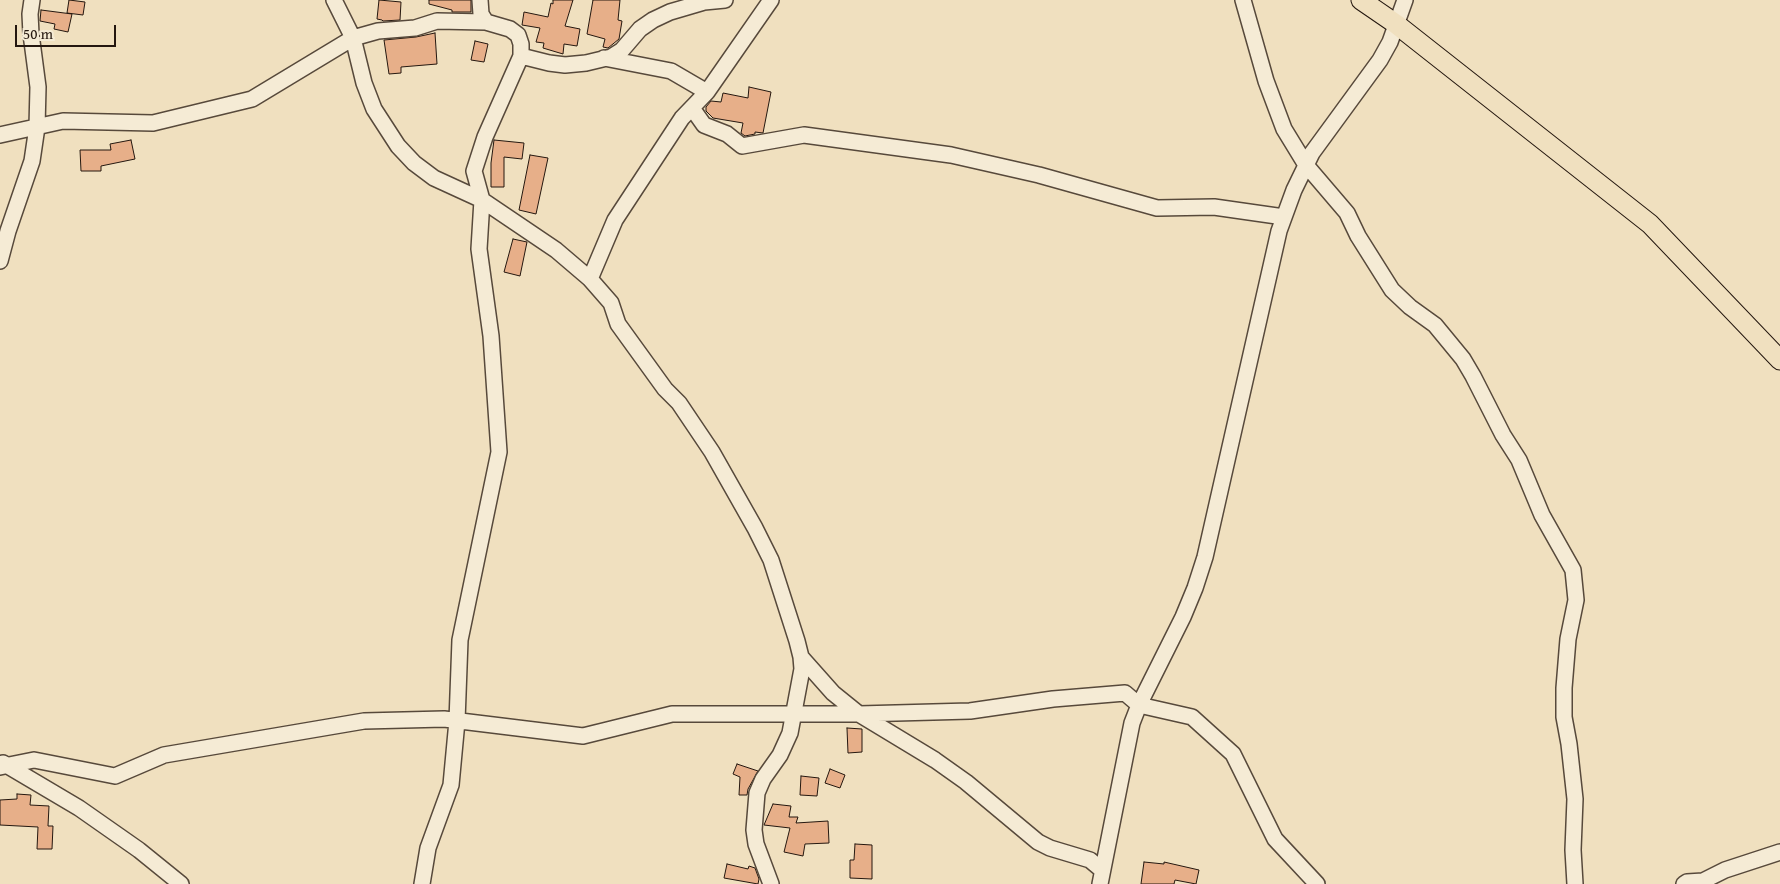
<!DOCTYPE html>
<style>
body{margin:0}
#map{position:relative;width:1780px;height:884px;overflow:hidden;background:#f0e0bf;font-family:"Gentium Book Plus",serif}
canvas{display:block}
.scale{position:absolute;left:15px;top:25px;width:101px;height:22px;box-sizing:border-box;border:2px solid #24170f;border-top:0;padding-left:6px;font-size:15px;line-height:18px;white-space:nowrap;color:#24170f;-webkit-text-stroke:4px #f5ebd5;paint-order:stroke}
</style>
<div id="map">
<canvas width="1780" height="884"></canvas>
<div class="scale">50 m</div>
</div>
<script>
const context = document.querySelector('canvas').getContext('2d');
context.lineJoin = 'round';
function fillPath(path, color) { context.fillStyle = color; context.fill(path, 'evenodd'); }
const shape = rows => new Path2D(rows.map(r => 'M' + r).join(''));
function stroke(path, color, width, dash) { context.strokeStyle = color; context.lineWidth = width; context.lineCap = dash ? 'butt' : 'round'; context.setLineDash(dash || []); context.stroke(path); }
const building = shape([
 [69,0,85,2,83,15,67,13,69,0],
 [379,0,401,2,400,20,383,21,382,20,377,19,379,0],
 [429,0,471,0,471,12,452,12,452,10,429,4,429,0],
 [553,0,573,0,565,26,580,29,577,46,564,44,563,54,543,48,544,43,536,42,540,28,522,25,524,12,548,17,551,3,553,4,553,0],
 [593,0,620,0,618,20,622,21,619,39,608,48,603,47,605,39,587,34,593,0],
 [41,10,72,14,68,32,54,29,55,24,40,21,41,10],
 [435,33,437,64,401,67,401,73,389,74,384,40,416,37,435,33],
 [475,41,488,44,484,62,471,60,475,41],
 [749,87,771,92,763,133,755,132,755,134,745,136,741,133,743,123,713,118,706,111,706,107,711,101,721,102,723,93,748,98,749,87],
 [131,140,135,159,101,166,101,171,81,171,80,150,111,150,110,144,131,140],
 [494,140,524,143,522,159,504,157,504,187,491,187,491,163,494,140],
 [530,155,548,158,536,214,519,210,530,155],
 [513,239,527,242,520,276,504,272,513,239],
 [847,728,862,729,862,752,848,753,847,728],
 [737,764,758,771,748,789,747,795,739,795,740,777,733,774,737,764],
 [830,769,845,775,840,788,825,783,830,769],
 [801,776,819,778,817,796,800,795,801,776],
 [17,794,31,795,30,805,49,806,48,826,53,826,52,849,37,849,38,827,0,825,0,800,17,799,17,794],
 [773,804,791,806,789,817,798,817,796,823,828,821,829,843,805,844,803,856,784,852,790,828,764,825,773,804],
 [855,844,872,845,872,879,850,878,850,860,854,860,855,844],
 [1144,862,1164,864,1164,862,1199,870,1196,884,1175,880,1174,884,1141,884,1144,862],
 [727,864,748,869,749,866,755,868,759,879,758,884,724,878,727,864]
]);
fillPath(building, '#e7af89');
stroke(building, '#24170f', 1);
const minor = shape([
 [334,0,353,38,364,83,374,109,398,146,414,163,434,178,482,200,556,250,590,279,611,303,618,324,665,389,679,403,712,452,755,528,771,560,797,641,801,657,802,669,790,733,780,755,763,779,757,793,754,830,756,844,771,884],
 [480,0,481,14,486,22],
 [1243,0,1266,81,1284,129,1306,165,1347,213,1358,236,1392,290,1410,307,1435,325,1463,359,1473,376,1503,435,1519,460,1542,515,1573,570,1576,600,1568,639,1564,688,1564,717,1569,744,1575,799,1573,850,1575,884],
 [521,56,549,63,565,65,586,63,611,57,622,50,640,29,653,20,670,12,704,2,725,0],
 [707,92,771,0],
 [692,108,704,125,727,134,742,146,804,135,951,155,1039,175,1157,208,1214,207,1284,217],
 [0,135,63,121,153,123,252,99,353,38,378,31,415,28,437,21,486,22,510,29,518,35,521,44,521,56,485,137,474,171,482,200,479,249,491,336,499,452,460,640,457,721,451,785,428,848,422,884],
 [0,261,8,231,32,161,37,127,38,87,31,34,30,14,32,0],
 [590,279,615,220,682,118,707,92,671,71,604,58],
 [801,657,833,693,859,714,935,760,966,782,1038,842,1050,848,1090,860,1102,870],
 [3,763,79,808,139,850,181,884],
 [0,767,34,760,115,776,164,755,364,721,444,719,583,736,672,714,859,714,970,711,1053,699,1125,693,1139,705,1192,717,1233,754,1275,839,1317,884],
 [1100,884,1132,723,1139,705,1183,617,1195,588,1205,557,1279,231,1294,190,1312,153,1380,60,1390,42,1405,0],
 [1684,884,1687,882,1703,881,1725,870,1780,852]
]);
const major = shape([
 [1361,0,1396,24,1650,224,1780,360]
]);
stroke(minor, '#57493b', 18);
stroke(major, '#24170f', 21);
stroke(minor, '#f5ebd5', 15);
stroke(major, '#f0e0bf', 19);
</script>
